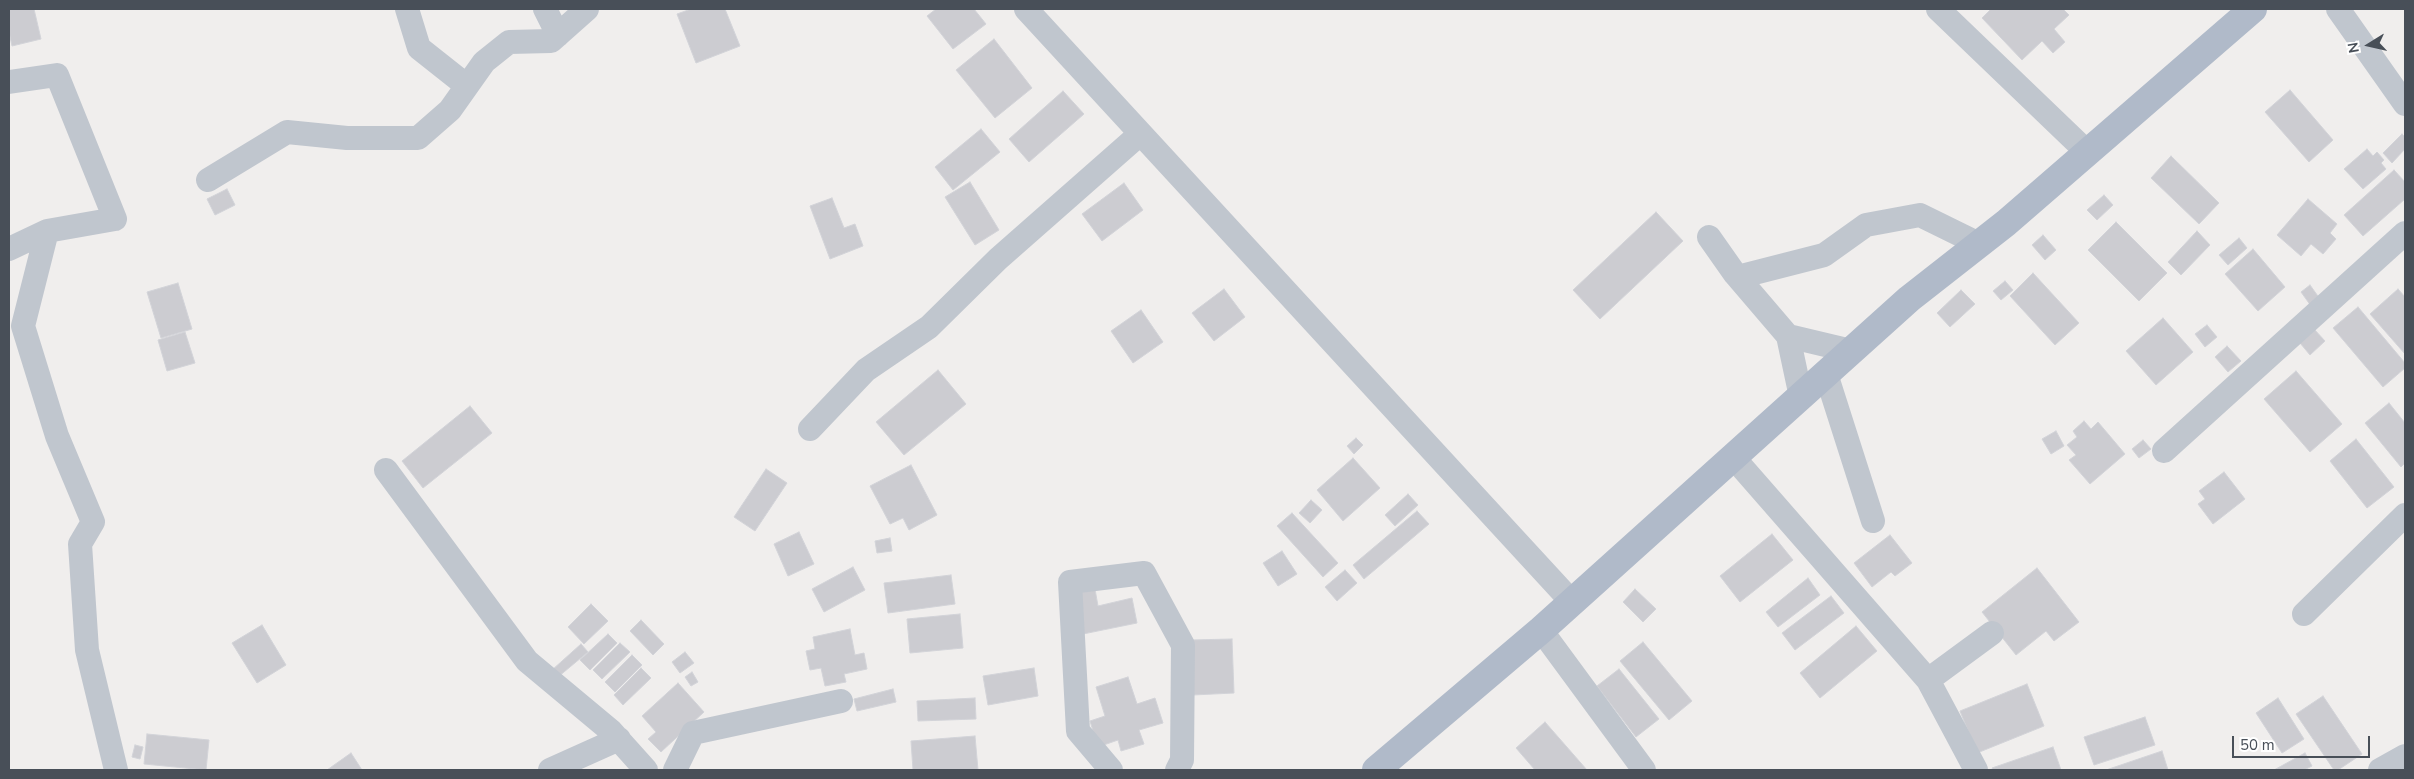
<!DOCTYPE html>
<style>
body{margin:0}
#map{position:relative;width:2414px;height:779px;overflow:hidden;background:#f0eeed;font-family:"Nunito Sans",sans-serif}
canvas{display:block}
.frame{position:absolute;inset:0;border:10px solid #484f58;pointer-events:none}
.north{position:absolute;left:2344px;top:20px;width:50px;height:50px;-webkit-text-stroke:4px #fff;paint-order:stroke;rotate:260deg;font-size:14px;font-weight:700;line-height:20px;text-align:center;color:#484f58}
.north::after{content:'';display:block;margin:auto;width:18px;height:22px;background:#484f58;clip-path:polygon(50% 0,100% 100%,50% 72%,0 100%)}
.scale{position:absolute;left:2232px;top:736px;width:138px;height:22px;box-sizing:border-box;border:2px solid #484f58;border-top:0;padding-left:6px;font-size:15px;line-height:18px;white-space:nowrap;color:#484f58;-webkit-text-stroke:4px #fff;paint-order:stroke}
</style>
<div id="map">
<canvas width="2414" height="779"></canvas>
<div class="frame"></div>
<div class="north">N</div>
<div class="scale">50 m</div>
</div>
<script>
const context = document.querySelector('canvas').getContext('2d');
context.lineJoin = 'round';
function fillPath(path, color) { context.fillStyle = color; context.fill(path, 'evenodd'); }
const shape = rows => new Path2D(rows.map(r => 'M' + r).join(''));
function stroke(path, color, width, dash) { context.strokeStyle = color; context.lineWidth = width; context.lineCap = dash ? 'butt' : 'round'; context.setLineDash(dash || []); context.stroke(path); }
const building = shape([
 [9,9,34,9,41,39,12,46,9,32,9,9],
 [691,9,725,9,740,46,696,63,677,14,691,9],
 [936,9,974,9,986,24,953,49,927,16,936,9],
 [1991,9,2063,9,2069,15,2054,29,2065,42,2053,53,2042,41,2022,60,1982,18,1991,9],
 [994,39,1032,88,995,118,956,70,994,39],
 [2290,90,2333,140,2309,162,2265,112,2290,90],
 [1063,91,1084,114,1029,162,1009,139,1063,91],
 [981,129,1000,152,953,190,935,167,981,129],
 [2402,134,2405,137,2405,149,2392,163,2383,153,2402,134],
 [2367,149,2373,156,2377,152,2384,160,2381,163,2386,169,2363,189,2344,169,2367,149],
 [2171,156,2219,203,2199,224,2151,178,2171,156],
 [2394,170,2405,182,2405,199,2363,236,2344,215,2394,170],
 [970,182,999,230,975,245,945,197,970,182],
 [1124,183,1143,210,1102,241,1082,214,1124,183],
 [227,189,235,205,215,215,207,199,227,189],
 [2104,195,2113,205,2097,220,2087,210,2104,195],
 [832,198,844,228,855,224,863,246,830,259,810,206,832,198],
 [2308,199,2337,224,2330,233,2336,239,2323,254,2311,244,2301,256,2277,235,2308,199],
 [1656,212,1683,241,1600,319,1573,290,1656,212],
 [2116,222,2167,273,2139,301,2088,250,2116,222],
 [2197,231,2210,245,2181,275,2168,262,2197,231],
 [2043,235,2056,250,2045,260,2032,245,2043,235],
 [2239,238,2247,248,2228,265,2219,255,2239,238],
 [2253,249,2285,287,2258,311,2225,274,2253,249],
 [2033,273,2079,323,2055,345,2010,296,2033,273],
 [2005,281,2013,290,2001,300,1993,291,2005,281],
 [178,283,192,329,161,338,147,292,178,283],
 [2310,285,2320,299,2311,306,2301,292,2310,285],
 [1224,289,1245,317,1214,341,1192,313,1224,289],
 [2398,289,2405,297,2405,354,2370,314,2398,289],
 [1961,290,1975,304,1950,327,1937,313,1961,290],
 [2358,307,2405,363,2405,368,2383,387,2333,328,2358,307],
 [1141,310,1163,342,1133,363,1111,331,1141,310],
 [2163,318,2193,352,2156,385,2126,351,2163,318],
 [2207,325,2217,337,2205,347,2195,334,2207,325],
 [2314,329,2325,341,2310,355,2300,343,2314,329],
 [185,332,195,363,167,371,158,340,185,332],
 [2227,346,2241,361,2228,372,2215,357,2227,346],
 [938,370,966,404,904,455,876,422,938,370],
 [2296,371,2342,424,2310,452,2264,399,2296,371],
 [2389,403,2405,423,2405,463,2401,467,2365,423,2389,403],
 [470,406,492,433,423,488,402,461,470,406],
 [2084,421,2091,429,2098,422,2125,454,2090,484,2069,460,2076,455,2067,445,2077,437,2073,431,2084,421],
 [2056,431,2064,446,2051,454,2042,439,2056,431],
 [1356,438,1363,445,1354,454,1347,446,1356,438],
 [2356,439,2394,487,2367,508,2330,461,2356,439],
 [2143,440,2151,449,2139,458,2132,449,2143,440],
 [1353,458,1380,488,1343,521,1317,490,1353,458],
 [911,465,937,515,909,530,903,518,890,524,870,486,911,465],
 [766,469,787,483,755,531,734,517,766,469],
 [2224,472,2245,499,2213,524,2198,504,2205,499,2199,491,2224,472],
 [1408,494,1418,505,1395,526,1385,515,1408,494],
 [1311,500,1322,510,1310,523,1299,513,1311,500],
 [1417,511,1429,524,1364,579,1353,565,1417,511],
 [1292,513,1338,563,1323,577,1277,526,1292,513],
 [799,532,814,564,788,576,774,544,799,532],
 [1772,534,1793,560,1740,602,1720,576,1772,534],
 [1890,535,1912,563,1895,576,1891,572,1872,587,1854,563,1890,535],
 [890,538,892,551,877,553,875,541,890,538],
 [1282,551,1297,574,1278,586,1263,563,1282,551],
 [853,567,865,590,824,612,812,589,853,567],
 [2037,568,2079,622,2054,641,2046,631,2016,655,1982,612,2037,568],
 [1345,570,1357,583,1337,601,1325,587,1345,570],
 [951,575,955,604,888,613,884,583,951,575],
 [1808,578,1820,595,1778,627,1766,612,1808,578],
 [1095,589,1098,606,1132,598,1137,623,1083,634,1074,593,1095,589],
 [1635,589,1656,609,1643,622,1623,602,1635,589],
 [1831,596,1844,613,1795,650,1782,633,1831,596],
 [591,604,608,621,584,644,568,627,591,604],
 [960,614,963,648,910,653,907,619,960,614],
 [641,620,664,644,653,655,630,631,641,620],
 [262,625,286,665,257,683,232,643,262,625],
 [1856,626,1877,651,1820,698,1800,673,1856,626],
 [850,629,855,655,864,653,867,669,844,674,846,682,825,686,821,668,810,670,806,651,815,649,813,637,850,629],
 [608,634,617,643,590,670,580,660,608,634],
 [1232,639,1234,693,1193,695,1191,640,1232,639],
 [1643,642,1692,701,1669,720,1620,661,1643,642],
 [620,643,630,652,602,679,593,670,620,643],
 [581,644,588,652,558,677,552,670,581,644],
 [685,652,694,663,680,673,672,662,685,652],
 [632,655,642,665,615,692,605,682,632,655],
 [641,668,651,678,623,705,614,695,641,668],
 [1034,668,1038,696,988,705,983,676,1034,668],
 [1619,669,1659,719,1636,737,1597,686,1619,669],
 [692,672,698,682,691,686,685,677,692,672],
 [1128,677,1137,704,1155,698,1163,723,1139,730,1144,744,1121,751,1118,740,1098,747,1090,721,1105,716,1096,687,1128,677],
 [678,683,704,712,661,752,648,739,656,732,642,716,678,683],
 [2027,684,2044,726,1977,753,1960,711,2027,684],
 [893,689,896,702,857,711,854,699,893,689],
 [2323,696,2362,754,2338,770,2334,770,2296,714,2323,696],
 [975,698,976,719,918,721,917,701,975,698],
 [2278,698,2304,739,2282,753,2256,713,2278,698],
 [2145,717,2155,745,2094,765,2084,737,2145,717],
 [1545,722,1587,770,1535,770,1516,748,1545,722],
 [147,734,209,740,206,770,144,764,147,734],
 [975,736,978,770,913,770,911,741,975,736],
 [135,745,143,747,140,759,132,757,135,745],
 [2053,747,2061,770,1993,770,1992,768,2053,747],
 [2162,751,2168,770,2106,770,2162,751],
 [351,753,362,770,327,770,351,753],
 [2305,753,2312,766,2304,770,2274,770,2305,753]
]);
fillPath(building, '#ccccd1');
stroke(building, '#d2d3d8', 1);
stroke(shape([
 [407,9,419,48,467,86],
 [545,9,558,35],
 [1026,9,1572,602],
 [1938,9,2087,152],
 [2338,9,2405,104],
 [9,82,57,75,115,219,47,231,9,249],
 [208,180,287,132,347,138,418,138,450,110,484,62,509,42,551,41,587,9],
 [47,231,23,326,57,436,93,522,80,544,87,650,116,770],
 [1709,237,1735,274,1788,336,1851,351],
 [1738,277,1824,255,1866,225,1920,215,1979,244],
 [1788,336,1801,397],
 [1826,374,1873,521],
 [810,429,866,370,929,327,998,259,1140,134],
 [2164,451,2405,233],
 [1733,457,1928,680,1976,770],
 [386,470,527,661,611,731,646,770],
 [2304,614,2405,515],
 [1541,630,1644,770],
 [1928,680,1992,633],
 [550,770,619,739],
 [675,770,693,733,841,701],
 [1111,770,1078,731,1070,582,1144,573,1183,645,1182,760,1177,770],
 [2380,770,2405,756]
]), '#c0c6ce', 24);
stroke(shape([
 [1376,770,1541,630,1909,299,2006,223,2253,9]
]), '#b0bac9', 28);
</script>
